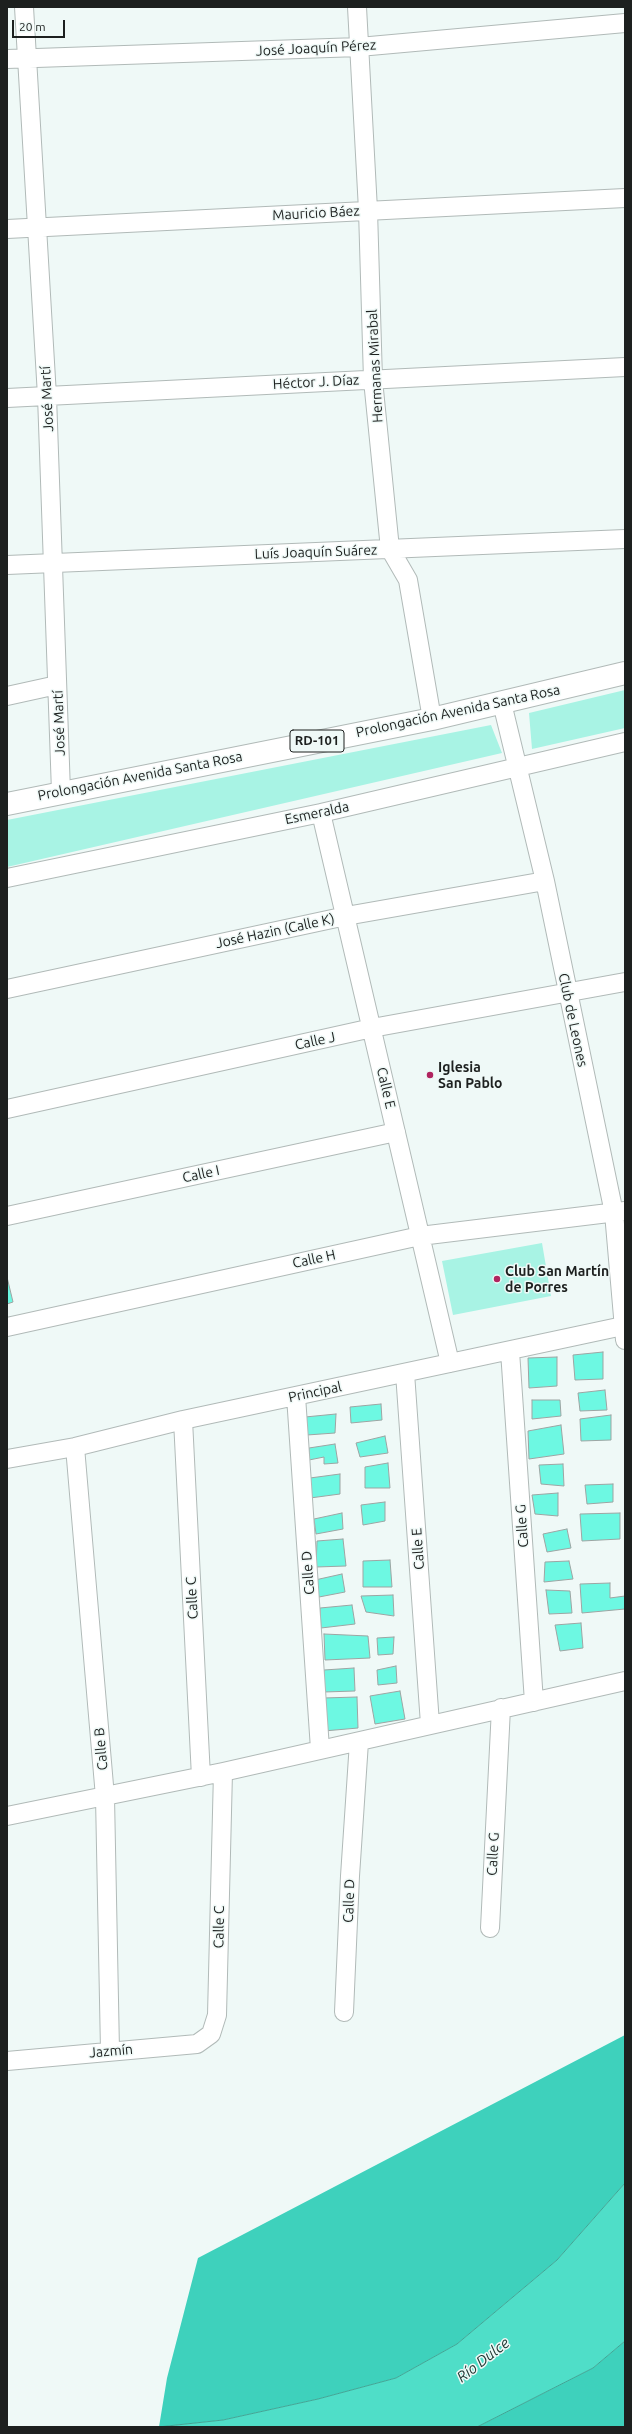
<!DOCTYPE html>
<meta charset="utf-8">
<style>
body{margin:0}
#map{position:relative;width:632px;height:2434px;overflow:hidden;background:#eff9f7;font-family:Ubuntu,sans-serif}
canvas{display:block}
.frame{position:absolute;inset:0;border:8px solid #1d201f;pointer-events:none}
.scale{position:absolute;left:12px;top:20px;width:53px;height:18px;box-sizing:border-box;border:2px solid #1d201f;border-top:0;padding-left:5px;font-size:12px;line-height:14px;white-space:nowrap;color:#1d201f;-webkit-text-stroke:3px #eff9f7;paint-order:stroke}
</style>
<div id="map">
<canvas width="632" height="2434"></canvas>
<div class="frame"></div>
<div class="scale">20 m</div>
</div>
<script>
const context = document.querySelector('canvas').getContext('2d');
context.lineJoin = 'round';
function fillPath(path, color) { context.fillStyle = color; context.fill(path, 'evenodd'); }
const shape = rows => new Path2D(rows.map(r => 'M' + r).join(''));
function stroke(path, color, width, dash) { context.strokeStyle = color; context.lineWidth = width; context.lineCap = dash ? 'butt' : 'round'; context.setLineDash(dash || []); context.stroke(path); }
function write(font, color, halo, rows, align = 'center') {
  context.font = font + ' Ubuntu,sans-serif'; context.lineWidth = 3; context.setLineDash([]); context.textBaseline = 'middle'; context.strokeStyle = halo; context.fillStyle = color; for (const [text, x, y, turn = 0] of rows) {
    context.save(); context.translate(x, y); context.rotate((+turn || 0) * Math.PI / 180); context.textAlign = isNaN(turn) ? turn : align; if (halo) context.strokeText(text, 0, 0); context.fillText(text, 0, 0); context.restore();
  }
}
fillPath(shape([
 [625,690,625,728,532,749,529,713],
 [491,725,502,753,7,867,7,820],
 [542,1243,551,1296,453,1315,442,1261]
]), '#a8f3e4');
fillPath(shape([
 [625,2035,625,2183,557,2260,457,2344,396,2378,318,2399,223,2420,159,2427,167,2378,198,2258],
 [625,2341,625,2427,477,2427,593,2368]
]), '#3ed1bc');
const water = shape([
 [625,2183,625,2341,593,2368,477,2427,158,2427,223,2420,318,2399,396,2378,457,2344,557,2260,625,2183]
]);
fillPath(water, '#4fdec8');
stroke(water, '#40a595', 1);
const building = shape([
 [7,1277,13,1302,7,1304,7,1277],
 [603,1352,603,1379,575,1380,573,1355,603,1352],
 [557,1357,557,1386,529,1388,528,1358,557,1357],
 [605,1390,607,1410,580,1411,578,1393,605,1390],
 [532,1400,560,1400,561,1416,532,1419,532,1400],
 [381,1404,382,1420,351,1423,350,1407,381,1404],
 [336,1414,335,1433,307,1435,305,1417,336,1414],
 [611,1415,611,1440,581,1441,580,1419,611,1415],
 [561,1425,564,1454,529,1459,528,1431,561,1425],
 [385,1436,388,1453,360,1457,356,1443,385,1436],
 [335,1444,338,1463,324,1464,324,1457,309,1460,309,1448,335,1444],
 [388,1463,390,1488,365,1488,365,1467,388,1463],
 [563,1464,564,1486,541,1484,539,1465,563,1464],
 [340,1474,340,1494,310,1498,310,1478,340,1474],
 [613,1484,613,1502,587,1504,585,1485,613,1484],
 [558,1493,558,1516,535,1514,532,1495,558,1493],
 [385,1502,385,1521,363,1525,361,1505,385,1502],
 [342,1513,343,1529,316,1534,314,1519,342,1513],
 [620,1513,620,1539,582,1541,580,1514,620,1513],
 [567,1529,571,1548,547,1552,543,1534,567,1529],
 [343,1539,346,1566,316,1567,317,1541,343,1539],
 [390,1560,392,1587,363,1587,363,1561,390,1560],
 [569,1561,573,1579,544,1582,545,1562,569,1561],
 [342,1574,345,1592,319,1597,315,1580,342,1574],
 [610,1583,610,1598,625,1596,625,1609,582,1613,580,1584,610,1583],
 [546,1590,570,1591,572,1613,549,1614,546,1590],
 [393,1595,394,1616,366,1612,361,1596,393,1595],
 [352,1605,355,1624,321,1628,320,1608,352,1605],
 [581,1623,583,1648,560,1651,555,1625,581,1623],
 [324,1634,368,1636,370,1658,325,1660,324,1634],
 [394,1637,393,1654,378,1655,377,1638,394,1637],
 [396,1666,397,1683,378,1685,377,1670,396,1666],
 [354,1668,355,1691,324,1692,324,1670,354,1668],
 [400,1691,405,1719,375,1724,370,1696,400,1691],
 [357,1697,358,1728,324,1731,323,1698,357,1697]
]);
fillPath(building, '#6df8e2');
stroke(building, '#9da5a3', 1);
const street = shape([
 [24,7,47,396,61,792],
 [357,7,368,210,373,380,390,549,408,580,432,719],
 [7,59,359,47,625,23],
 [7,229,625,198],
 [7,398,625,367],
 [7,565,625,539],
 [7,696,57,685],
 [502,703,545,881,614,1213,625,1340],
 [321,813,450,1363],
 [7,878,321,813,625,742],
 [7,989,346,916,545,881],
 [7,1109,372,1028,625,982],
 [7,1216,396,1132],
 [7,1327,420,1236,625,1211],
 [510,1351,534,1702],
 [405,1373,430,1724],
 [296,1396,320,1749],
 [183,1420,201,1777],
 [75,1447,105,1797,110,2051],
 [7,1459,75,1447,183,1420,623,1326],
 [7,1816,223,1772,625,1681],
 [490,1928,501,1708],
 [344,2012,350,1876,359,1742],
 [7,2061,197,2044,211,2034,217,2015,223,1772]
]);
const primary = shape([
 [7,804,432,719,625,673]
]);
stroke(street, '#b1bab8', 20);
stroke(primary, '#b1bab8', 24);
stroke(street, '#fff', 18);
stroke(primary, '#fff', 22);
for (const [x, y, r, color] of [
 [430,1075,4,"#b0245f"],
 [497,1279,4,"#b0245f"]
]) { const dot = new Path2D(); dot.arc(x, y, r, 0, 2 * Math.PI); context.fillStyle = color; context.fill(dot); stroke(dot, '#eff9f7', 1.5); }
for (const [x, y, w] of [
 [317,741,54]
]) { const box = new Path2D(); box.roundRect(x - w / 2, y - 11, w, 22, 3); context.fillStyle = '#eff9f7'; context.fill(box); stroke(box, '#1d201f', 1); }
write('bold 13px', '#1d201f', null, [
 ["RD-101",317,741]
]);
write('14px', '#1d201f', '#eff9f7', [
 ["José Joaquín Pérez",316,48,-3],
 ["Mauricio Báez",316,213,-3],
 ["Hermanas Mirabal",375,366,-93],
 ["Héctor J. Díaz",316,382,-3],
 ["José Martí",47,399,-93],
 ["Luís Joaquín Suárez",316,552,-2],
 ["Prolongación Avenida Santa Rosa",458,711,-12],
 ["José Martí",59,723,-92],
 ["Prolongación Avenida Santa Rosa",140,776,-11],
 ["Esmeralda",317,813,-12],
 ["José Hazin (Calle K)",275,931,-12],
 ["Club de Leones",573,1020,78],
 ["Calle J",315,1041,-12],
 ["Calle E",386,1088,77],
 ["Calle I",201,1174,-12],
 ["Calle H",314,1259,-12],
 ["Principal",315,1392,-12],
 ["Calle G",522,1526,-94],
 ["Calle E",418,1549,-94],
 ["Calle D",308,1573,-94],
 ["Calle C",192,1598,-93],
 ["Calle B",101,1749,-95],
 ["Calle G",493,1854,-87],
 ["Calle D",349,1901,-88],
 ["Calle C",219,1927,-89],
 ["Jazmín",111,2051,-5]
]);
write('bold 14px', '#1d201f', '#eff9f7', [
 ["Iglesia",438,1067],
 ["San Pablo",438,1083],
 ["Club San Martín",505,1271],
 ["de Porres",505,1287]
], 'left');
write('italic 15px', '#213934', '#eff9f7', [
 ["Río Dulce",483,2360,-38]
]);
</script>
